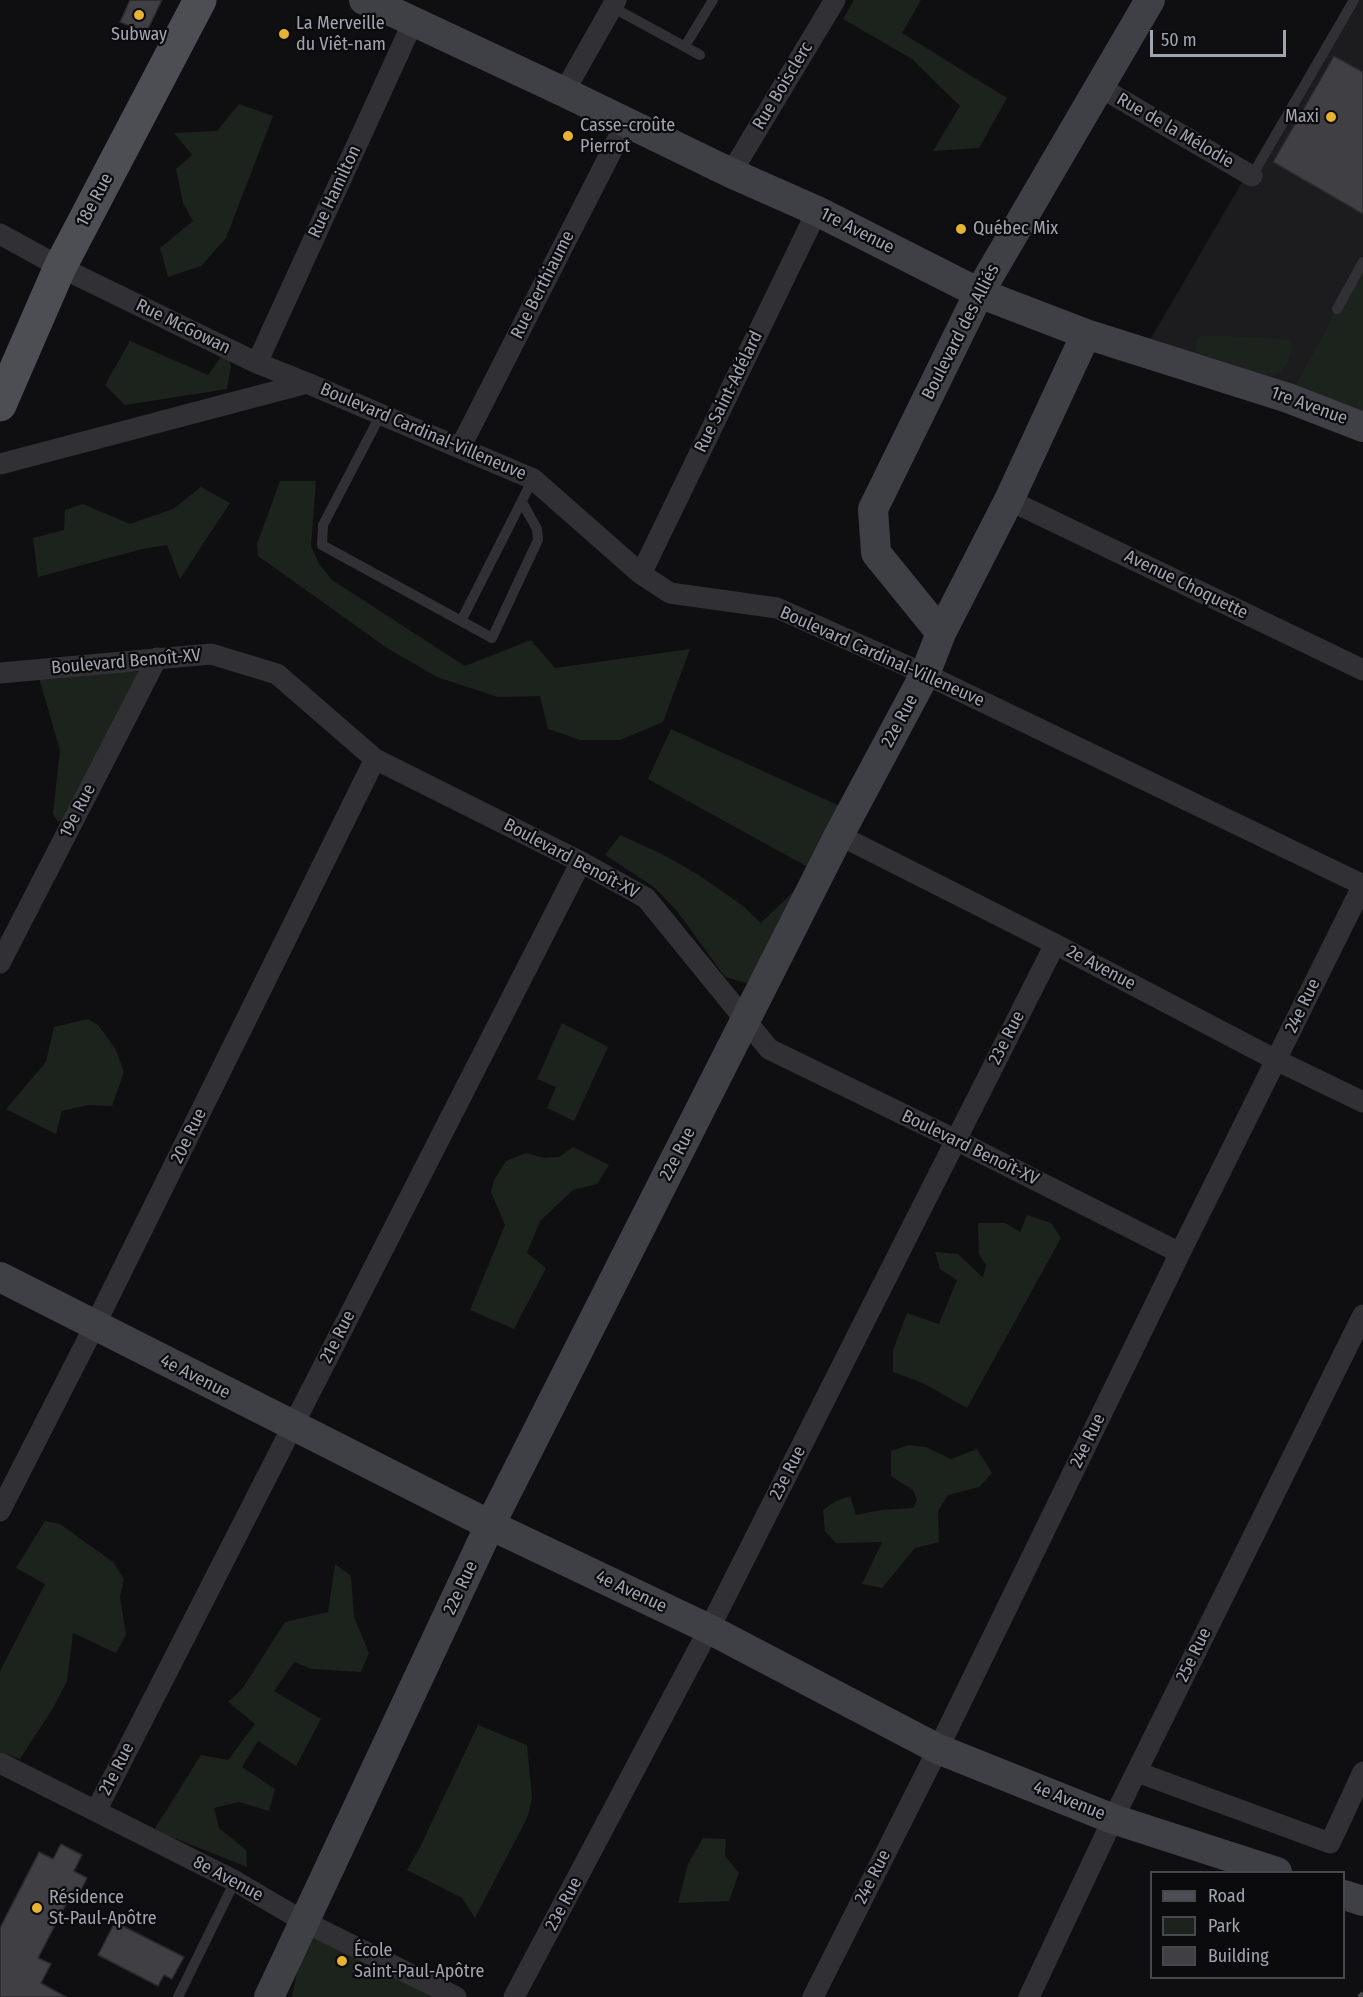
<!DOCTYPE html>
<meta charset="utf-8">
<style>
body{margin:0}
#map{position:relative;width:1363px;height:1997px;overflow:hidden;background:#0f0f11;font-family:"Fira Sans Condensed",sans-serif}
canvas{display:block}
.legend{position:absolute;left:1150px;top:1871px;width:195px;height:108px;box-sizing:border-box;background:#0b0a0c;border:2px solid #47484e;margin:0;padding:8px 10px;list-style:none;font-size:18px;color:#a1a5b1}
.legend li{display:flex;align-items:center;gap:12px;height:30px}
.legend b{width:30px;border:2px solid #47484e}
.scale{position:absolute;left:1150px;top:30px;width:136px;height:27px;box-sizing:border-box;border:3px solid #a1a5b1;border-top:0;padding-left:8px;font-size:18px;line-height:21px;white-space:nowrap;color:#a1a5b1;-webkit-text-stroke:4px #0b0a0c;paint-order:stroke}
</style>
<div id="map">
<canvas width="1363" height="1997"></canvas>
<ul class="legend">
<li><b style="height:8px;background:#4d4e54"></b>Road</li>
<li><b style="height:16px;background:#1c231d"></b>Park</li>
<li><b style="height:16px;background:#3f3f44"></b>Building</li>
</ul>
<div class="scale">50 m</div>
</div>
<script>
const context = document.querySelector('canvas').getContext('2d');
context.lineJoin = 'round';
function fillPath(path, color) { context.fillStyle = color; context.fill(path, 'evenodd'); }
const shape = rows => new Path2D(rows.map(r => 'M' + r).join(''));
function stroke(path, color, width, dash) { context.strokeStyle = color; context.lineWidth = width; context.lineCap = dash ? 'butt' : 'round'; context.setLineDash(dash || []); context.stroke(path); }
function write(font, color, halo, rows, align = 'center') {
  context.font = font + ' "Fira Sans Condensed",sans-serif'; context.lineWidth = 4.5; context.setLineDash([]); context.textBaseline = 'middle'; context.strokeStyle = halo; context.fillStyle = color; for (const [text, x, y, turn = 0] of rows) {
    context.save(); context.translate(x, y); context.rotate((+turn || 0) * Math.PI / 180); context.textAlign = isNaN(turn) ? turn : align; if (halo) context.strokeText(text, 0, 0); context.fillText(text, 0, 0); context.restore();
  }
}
fillPath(shape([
 [1348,0,1363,0,1363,261,1288,398,1143,352]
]), '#1c1b1e');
fillPath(shape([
 [854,0,921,0,902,33,1007,98,979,148,933,151,960,106,912,59,843,19],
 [239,104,273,116,226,238,201,266,168,277,160,248,193,221,183,203,176,169,192,155,174,133,217,131],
 [1363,261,1363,427,1288,398],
 [1205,335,1286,339,1291,342,1291,351,1288,362,1281,371,1274,376,1259,373,1200,354,1196,351,1196,344,1197,339],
 [130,341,208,375,225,351,231,366,227,389,125,405,105,385],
 [280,481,316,481,311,546,319,564,332,580,465,666,531,640,555,668,690,649,663,722,620,740,580,740,548,729,540,696,498,697,437,677,387,648,258,556,257,544],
 [201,487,230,503,180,579,167,545,142,549,38,577,33,538,64,530,65,510,83,504,130,524,173,509],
 [105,670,139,672,71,814,58,822,53,814,60,750,37,671],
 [671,729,844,808,815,871,648,779],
 [620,835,662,854,697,874,742,905,761,923,796,889,763,970,746,983,725,977,677,911,654,887,605,855],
 [88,1019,98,1025,115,1048,124,1072,112,1106,88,1105,62,1111,56,1134,6,1109,46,1062,54,1027],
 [562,1023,608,1047,574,1121,547,1108,556,1087,537,1079],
 [573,1147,609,1165,597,1184,573,1190,540,1221,527,1253,546,1268,514,1329,470,1310,505,1225,491,1192,494,1180,506,1161,526,1153,544,1158,559,1157],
 [1027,1215,1051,1223,1061,1238,967,1408,923,1383,893,1372,893,1350,907,1313,939,1324,957,1280,940,1269,935,1252,958,1254,983,1278,986,1265,979,1254,978,1223,1005,1223,1020,1232],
 [909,1445,926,1447,951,1459,977,1449,992,1473,979,1487,948,1495,938,1511,939,1542,915,1548,882,1588,862,1584,882,1542,836,1543,825,1531,823,1510,836,1501,850,1496,856,1515,881,1510,913,1508,917,1500,913,1490,891,1476,891,1451],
 [45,1521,60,1524,113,1562,124,1579,120,1597,126,1635,116,1653,73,1633,67,1681,53,1708,20,1759,0,1752,0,1671,45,1584,16,1568],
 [335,1564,351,1576,354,1617,369,1653,361,1672,312,1669,294,1662,274,1691,321,1719,296,1766,258,1741,242,1767,275,1789,269,1811,239,1802,214,1808,219,1828,246,1850,247,1867,154,1830,201,1755,228,1760,255,1724,228,1702,242,1689,285,1622,328,1612],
 [478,1725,527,1745,532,1798,528,1816,475,1918,462,1898,407,1870,420,1847],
 [703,1838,726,1839,725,1856,739,1873,729,1901,678,1903,688,1864],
 [305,1933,456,1997,292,1997]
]), '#1c231d');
const building = shape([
 [130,0,162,0,146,33,120,22,130,0],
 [1334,56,1363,72,1363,214,1273,162,1334,56],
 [61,1844,82,1855,74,1871,87,1878,81,1890,75,1887,38,1958,51,1964,41,1983,66,1997,0,1997,0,1928,39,1852,53,1859,61,1844],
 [115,1922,184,1957,172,1979,164,1975,158,1986,98,1955,115,1922]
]);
fillPath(building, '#3f3f44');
stroke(building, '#2a292d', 1.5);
stroke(shape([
 [612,7,700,55],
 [685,46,713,0],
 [1252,176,1354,0],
 [1337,309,1363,262],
 [381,414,323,525,322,545,461,621,533,479],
 [461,621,492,638,538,540,537,529,522,502],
 [178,1997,235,1881]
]), '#313135', 10);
stroke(shape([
 [1098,86,1252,176],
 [564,92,616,0],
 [731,173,835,0],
 [0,234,60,267,257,363,307,383],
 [257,363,413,22],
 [460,448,627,121],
 [0,464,307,383,533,479,641,574,670,593,777,608,925,674,1363,885],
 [1009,500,1363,670],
 [641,574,817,211],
 [0,673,211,654,277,674,375,759,581,862,646,898,769,1049,956,1140,1180,1253],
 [839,835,1055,944,1276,1060,1363,1102],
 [0,963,157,658],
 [0,1511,95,1325,375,759],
 [0,1763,235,1881,303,1921,456,1997],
 [1137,1772,1330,1843,1363,1772],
 [96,1811,581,862],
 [514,1997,709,1629,1055,944],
 [813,1997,938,1749,1180,1253,1363,885],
 [1029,1997,1113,1819,1363,1315]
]), '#313135', 21);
stroke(shape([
 [364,0,395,13,564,92,731,173,817,211,979,293,1086,334,1288,398,1363,427],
 [941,633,876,553,873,509,979,293,1150,0],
 [0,1277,490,1525,709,1629,938,1749,1113,1819,1277,1872],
 [1344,1895,1363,1901],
 [269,1997,490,1525,839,835,925,674,941,633,1009,500,1086,334]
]), '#3f4045', 30);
stroke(shape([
 [0,405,60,267,200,0]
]), '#4d4e54', 33);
stroke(shape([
 [1359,1997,1363,1993]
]), '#4a4b50', 4.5, [8, 6]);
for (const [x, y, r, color] of [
 [139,15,6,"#e6b332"],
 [284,34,6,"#e6b332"],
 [1331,117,6,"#e6b332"],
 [568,136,6,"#e6b332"],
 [961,229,6,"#e6b332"],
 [37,1908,6,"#e6b332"],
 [342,1961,6,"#e6b332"]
]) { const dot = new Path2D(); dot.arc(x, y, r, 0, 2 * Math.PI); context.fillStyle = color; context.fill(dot); stroke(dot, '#0b0a0c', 2); }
write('18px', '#a1a5b1', '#0b0a0c', [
 ["La Merveille",296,24],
 ["du Viêt-nam",296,45],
 ["Subway",139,35,"center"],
 ["Maxi",1319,117,"right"],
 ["Casse-croûte",580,126],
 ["Pierrot",580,147],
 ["Québec Mix",973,229],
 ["Résidence",49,1898],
 ["St-Paul-Apôtre",49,1919],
 ["École",354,1951],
 ["Saint-Paul-Apôtre",354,1972]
], 'left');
write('18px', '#a1a5b1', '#0b0a0c', [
 ["Rue Boisclerc",783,86,-59],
 ["Rue de la Mélodie",1175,131,30],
 ["Rue Hamilton",335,192,-65],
 ["18e Rue",95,200,-62],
 ["1re Avenue",857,231,27],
 ["Rue Berthiaume",543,285,-63],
 ["Rue McGowan",183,327,26],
 ["Boulevard des Alliés",961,332,-63],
 ["Rue Saint-Adélard",729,392,-64],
 ["1re Avenue",1309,406,20],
 ["Boulevard Cardinal-Villeneuve",423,432,23],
 ["Avenue Choquette",1186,585,26],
 ["Boulevard Cardinal-Villeneuve",882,657,24],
 ["Boulevard Benoît-XV",126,662,-5],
 ["22e Rue",900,721,-62],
 ["19e Rue",78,811,-63],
 ["Boulevard Benoît-XV",571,859,28],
 ["2e Avenue",1101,968,28],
 ["24e Rue",1303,1006,-64],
 ["23e Rue",1007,1038,-63],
 ["20e Rue",189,1136,-64],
 ["Boulevard Benoît-XV",970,1148,26],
 ["22e Rue",678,1154,-63],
 ["21e Rue",338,1337,-63],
 ["4e Avenue",195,1377,27],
 ["24e Rue",1088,1441,-64],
 ["23e Rue",788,1473,-63],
 ["22e Rue",461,1588,-65],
 ["4e Avenue",631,1592,25],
 ["25e Rue",1194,1655,-64],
 ["21e Rue",117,1769,-63],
 ["4e Avenue",1069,1801,22],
 ["24e Rue",873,1877,-63],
 ["8e Avenue",228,1879,28],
 ["23e Rue",564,1904,-62]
]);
</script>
